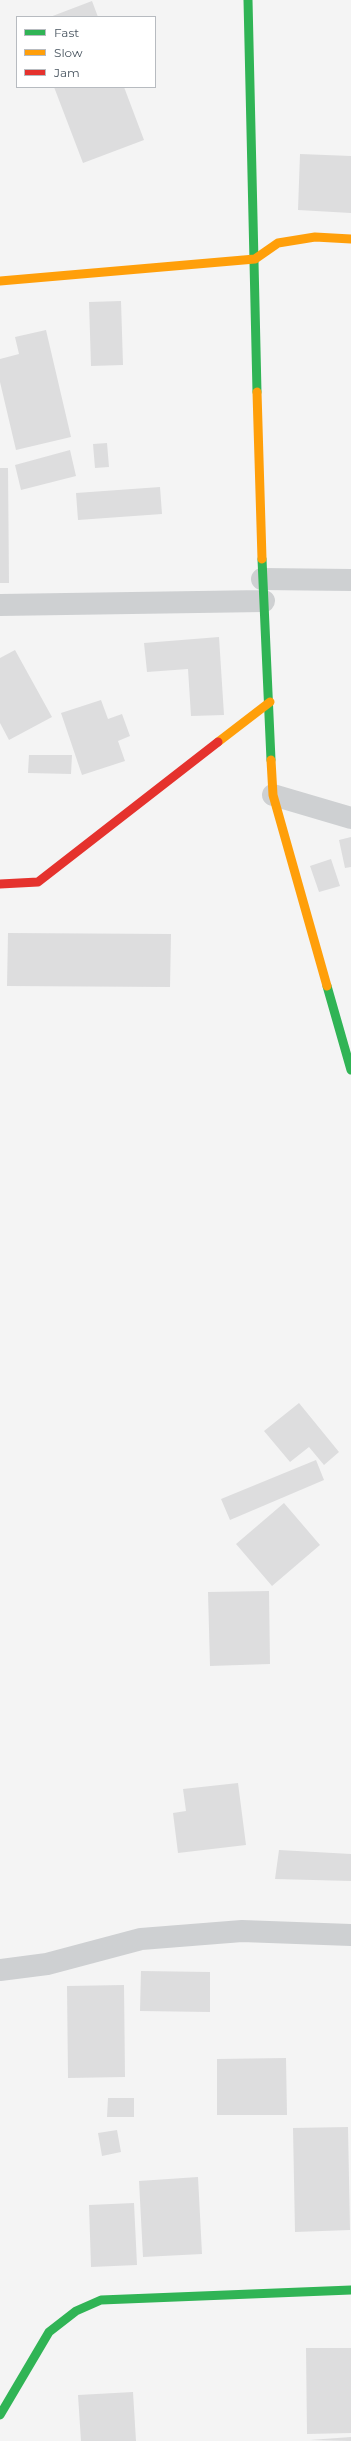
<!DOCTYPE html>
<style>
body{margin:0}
#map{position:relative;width:351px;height:2441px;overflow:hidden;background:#f4f4f4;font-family:Montserrat,sans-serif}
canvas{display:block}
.legend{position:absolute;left:16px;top:16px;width:140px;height:72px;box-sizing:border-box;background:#fff;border:1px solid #b7bbc0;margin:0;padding:5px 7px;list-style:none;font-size:12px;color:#4a5661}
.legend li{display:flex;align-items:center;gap:8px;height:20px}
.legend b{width:20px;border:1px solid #b7bbc0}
</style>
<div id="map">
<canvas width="351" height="2441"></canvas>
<ul class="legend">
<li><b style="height:5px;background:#30b455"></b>Fast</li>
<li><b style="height:5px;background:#ff9f0a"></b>Slow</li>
<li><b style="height:5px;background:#e5322d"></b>Jam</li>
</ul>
</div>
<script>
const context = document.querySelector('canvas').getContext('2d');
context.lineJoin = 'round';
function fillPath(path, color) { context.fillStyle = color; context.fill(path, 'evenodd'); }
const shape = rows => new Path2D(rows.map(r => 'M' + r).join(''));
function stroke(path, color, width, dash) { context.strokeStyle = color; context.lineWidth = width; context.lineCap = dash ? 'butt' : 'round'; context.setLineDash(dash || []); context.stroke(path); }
fillPath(shape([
 [92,1,98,17,50,17],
 [54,87,124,87,144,140,83,163],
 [300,154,351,156,351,213,298,210],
 [121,301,123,365,91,366,89,302],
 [46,330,71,437,16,450,0,382,0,359,19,354,15,337],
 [107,443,109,467,95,468,93,444],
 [70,450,76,476,21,490,15,465],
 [0,468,8,468,9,583,0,583],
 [160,487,162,514,78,520,76,493],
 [219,637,224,715,191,716,188,669,147,672,144,643],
 [15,650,52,717,9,740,0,723,0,658],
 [101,700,108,719,122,714,130,736,118,741,125,761,82,775,61,713],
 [29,755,72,755,71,774,28,773],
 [351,837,351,867,345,868,339,840],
 [331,859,340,886,319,892,310,866],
 [8,933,171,934,170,987,7,986],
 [299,1403,339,1452,324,1465,309,1447,290,1462,264,1431],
 [316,1460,324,1480,230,1520,221,1499],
 [284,1503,320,1545,272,1586,236,1544],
 [269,1591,270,1664,210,1666,208,1592],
 [238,1783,246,1845,178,1853,173,1813,186,1811,183,1789],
 [279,1850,351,1854,351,1881,275,1879],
 [141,1971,210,1972,210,2012,140,2011],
 [124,1985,125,2077,68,2078,67,1986],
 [286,2058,287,2115,217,2115,217,2059],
 [108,2098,134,2098,134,2117,107,2117],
 [348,2127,350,2230,295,2232,293,2128],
 [117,2130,121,2152,102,2156,98,2133],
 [198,2177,202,2254,143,2257,139,2181],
 [134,2203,137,2265,91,2267,89,2205],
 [306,2348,351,2348,351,2433,307,2434],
 [133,2392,136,2441,81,2441,78,2395],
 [351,2437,351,2441,310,2440]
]), '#ddddde');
stroke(shape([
 [262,579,351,580],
 [0,605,264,601],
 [273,795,351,818],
 [0,1970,47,1964,141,1939,242,1931,351,1935]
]), '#ced0d2', 22);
stroke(shape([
 [248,0,257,392],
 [262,559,271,760],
 [327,986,351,1070],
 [0,2415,49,2332,76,2311,101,2300,351,2290]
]), '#30b455', 9);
stroke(shape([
 [0,281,255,259,278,243,315,237,351,239],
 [257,392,262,559],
 [218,742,270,702],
 [271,760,273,795,327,986]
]), '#ff9f0a', 9);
stroke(shape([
 [0,884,38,882,218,742]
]), '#e5322d', 9);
</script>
